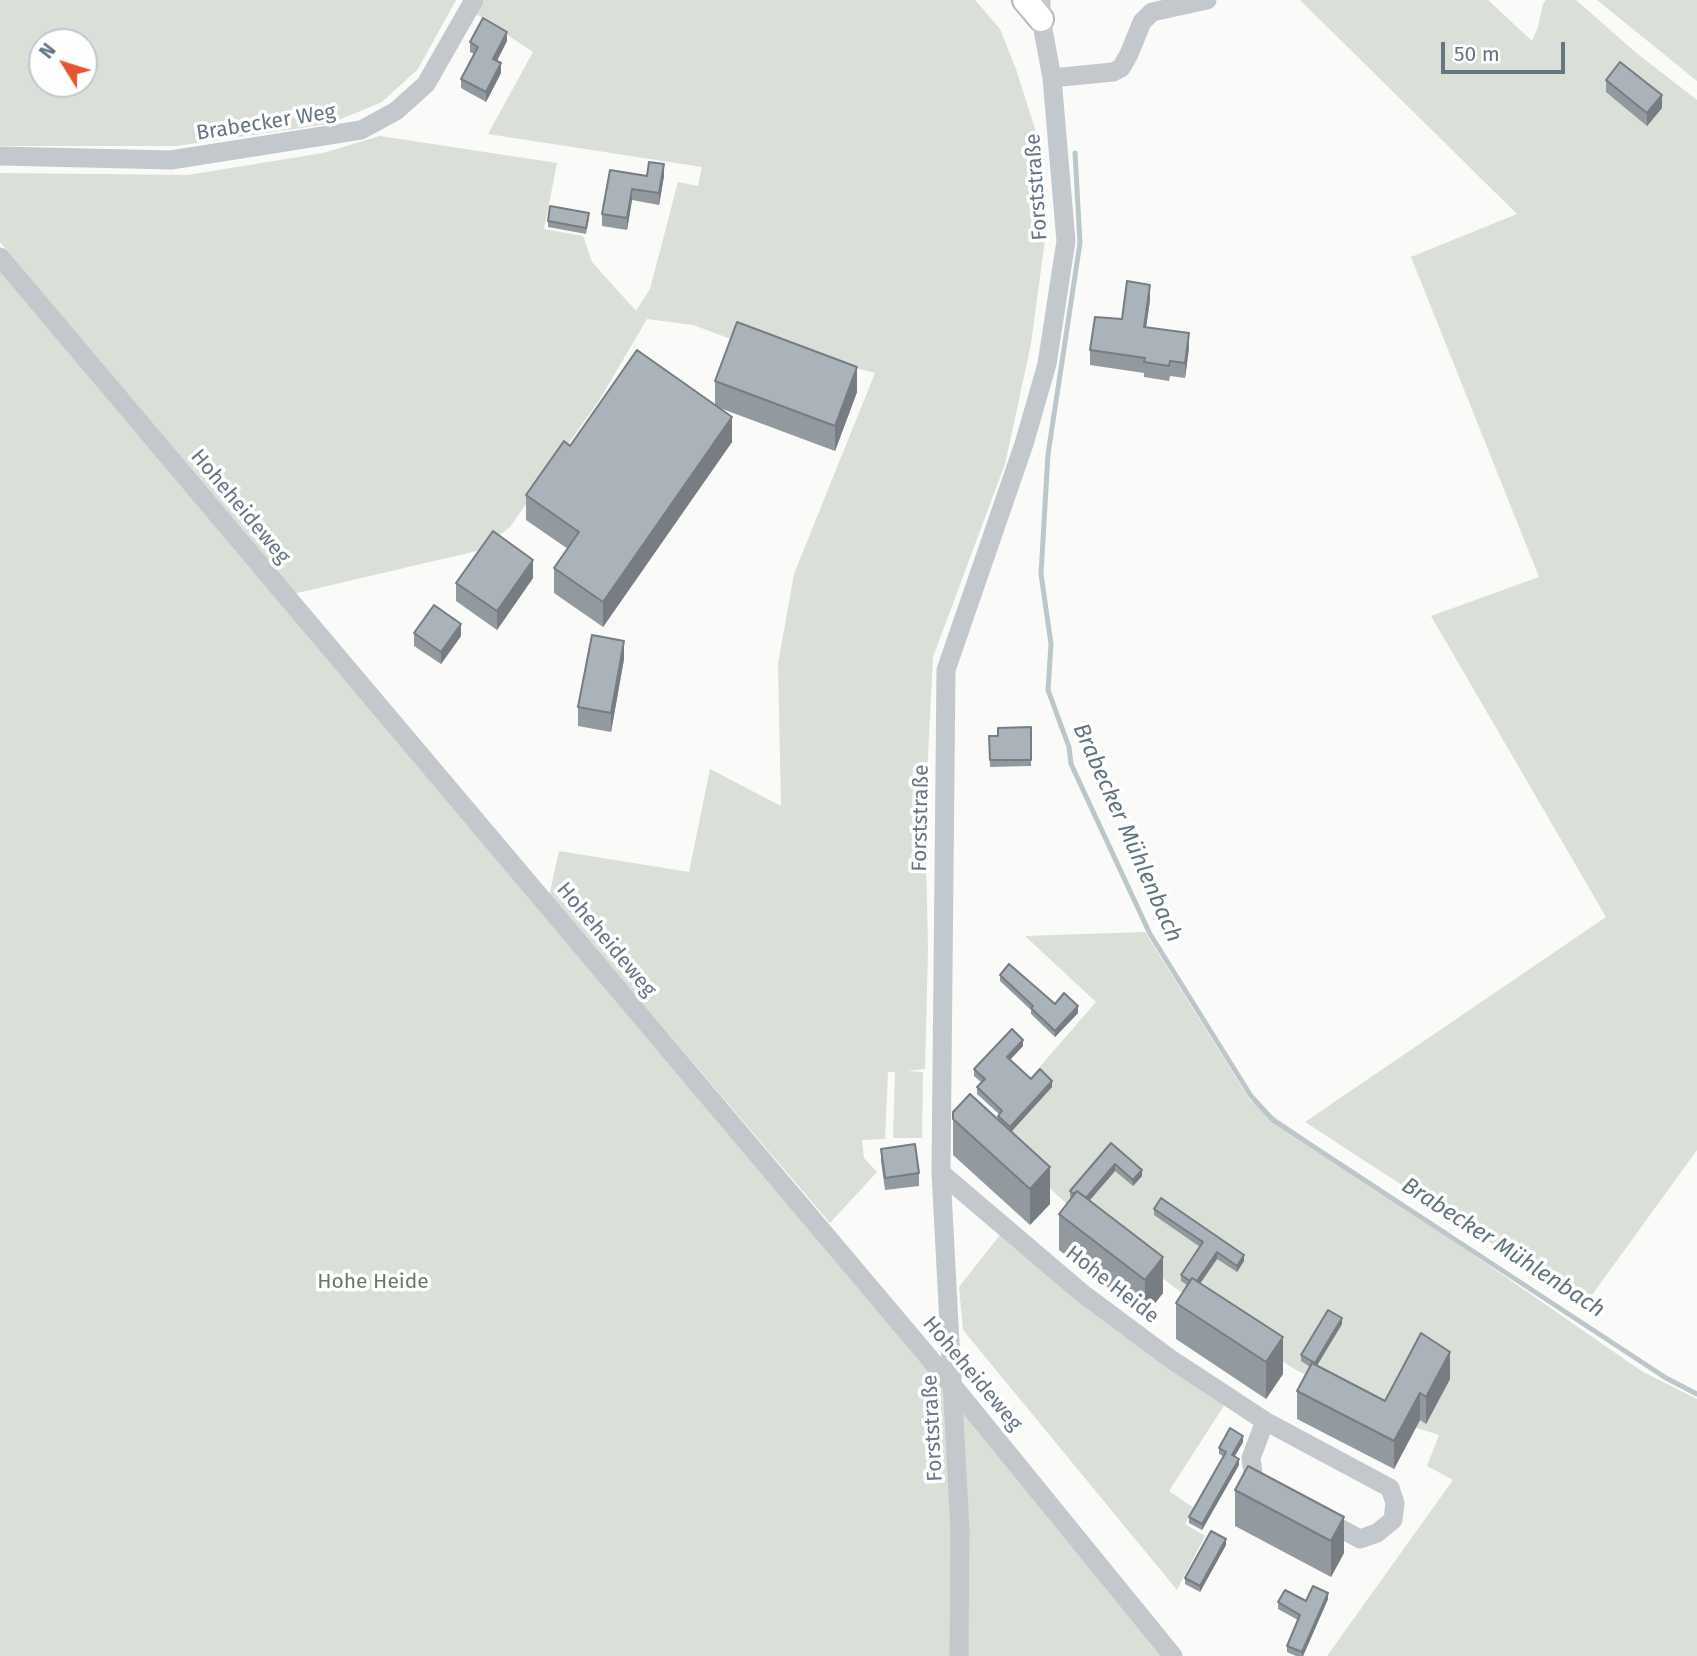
<!DOCTYPE html>
<meta charset="utf-8">
<style>
body{margin:0}
#map{position:relative;width:1697px;height:1656px;overflow:hidden;background:#fafaf8;font-family:"Fira Sans",sans-serif}
canvas{display:block}
.north{position:absolute;left:28px;top:28px;width:70px;height:70px;box-sizing:border-box;background:#fff;border:2px solid #c1c8cd;border-radius:50%;rotate:308deg;font-size:19px;font-weight:700;line-height:28px;text-align:center;color:#657683}
.north::after{content:'';display:block;margin:auto;width:24px;height:32px;background:#e4572e;clip-path:polygon(50% 0,100% 100%,50% 72%,0 100%)}
.scale{position:absolute;left:1441px;top:42px;width:124px;height:32px;box-sizing:border-box;border:4px solid #657683;border-top:0;padding-left:9px;font-size:21px;line-height:24px;white-space:nowrap;color:#657683;-webkit-text-stroke:5px #fff;paint-order:stroke}
</style>
<div id="map">
<canvas width="1697" height="1656"></canvas>
<div class="north">N</div>
<div class="scale">50 m</div>
</div>
<script>
const context = document.querySelector('canvas').getContext('2d');
context.lineJoin = 'round';
function fillPath(path, color) { context.fillStyle = color; context.fill(path, 'evenodd'); }
const shape = rows => new Path2D(rows.map(r => 'M' + r).join(''));
function stroke(path, color, width, dash) { context.strokeStyle = color; context.lineWidth = width; context.lineCap = dash ? 'butt' : 'round'; context.setLineDash(dash || []); context.stroke(path); }
function write(font, color, halo, rows, align = 'center') {
  context.font = font + ' "Fira Sans",sans-serif'; context.lineWidth = 7; context.setLineDash([]); context.textBaseline = 'middle'; context.strokeStyle = halo; context.fillStyle = color; for (const [text, x, y, turn = 0] of rows) {
    context.save(); context.translate(x, y); context.rotate((+turn || 0) * Math.PI / 180); context.textAlign = isNaN(turn) ? turn : align; if (halo) context.strokeText(text, 0, 0); context.fillText(text, 0, 0); context.restore();
  }
}
fillPath(shape([
 [0,0,456,0,418,69,382,102,329,124,176,146,0,146],
 [42,42,84,42,84,84,42,84],
 [484,0,975,0,1000,29,1016,69,1036,132,1046,232,1031,344,1005,464,933,657,925,815,928,948,925,1069,907,1071,923,1072,922,1138,893,1138,895,1072,888,1072,885,1139,862,1140,864,1158,877,1172,830,1223,649,1011,548,901,559,851,689,872,710,769,781,806,778,664,794,574,875,373,745,340,731,339,693,325,647,319,600,399,510,527,481,550,293,594,0,242,0,173,188,175,323,153,380,136,557,163,544,229,583,236,592,262,636,311,650,289,678,182,698,186,702,167,488,134,533,52,476,14],
 [1300,0,1488,0,1532,41,1538,27,1543,4,1546,0,1576,0,1634,51,1697,100,1697,1150,1584,1306,1574,1297,1305,1122,1606,917,1431,616,1539,577,1411,257,1517,214],
 [1597,0,1697,0,1697,81],
 [0,270,1175,1656,0,1656],
 [1145,932,1250,1100,1643,1372,1697,1399,1697,1656,1327,1656,1453,1480,1427,1466,1439,1435,1389,1419,1291,1367,1174,1287,1067,1204,986,1129,1096,1002,1025,936],
 [1000,1235,1225,1404,1169,1491,1194,1508,1185,1524,1205,1536,1177,1590,963,1330,959,1287]
]), '#dadfd7');
stroke(shape([
 [1075,153,1080,243,1048,454,1041,574,1051,644,1048,690,1069,747,1071,764,1150,934,1251,1096,1273,1120,1666,1378,1697,1394]
]), '#bbc7cb', 5);
const major = shape([
 [1025,0,1041,19]
]);
stroke(major, '#b5babe', 28);
stroke(shape([
 [1052,78,1113,72,1121,68,1129,54,1142,22,1152,12,1207,0],
 [0,156,171,160,361,130,396,111,426,84,474,0],
 [0,257,953,1386,1173,1656],
 [941,1173,1082,1293,1172,1360,1265,1421,1390,1488,1395,1503,1393,1520,1377,1533,1360,1539,1323,1519],
 [1263,1486,1254,1481,1251,1458,1265,1421],
 [959,1656,960,1531,941,1173,946,670,1024,444,1047,364,1066,241,1052,78,1041,19,1041,0]
]), '#c3c8cc', 19);
stroke(major, '#fff', 24);
fillPath(shape([
 [507,41,497,61,501,73,486,102,461,88,461,79,474,54,470,52,470,42],
 [1606,80,1662,108,1647,126,1606,92],
 [647,176,664,176,659,205,632,200,627,230,602,226,602,214],
 [589,219,586,234,548,227,548,221],
 [1150,300,1146,327,1189,348,1185,378,1170,376,1169,381,1144,377,1144,373,1090,365,1090,350,1122,319],
 [715,381,857,392,835,451,717,407,732,442,603,627,554,593,554,568,568,549,526,520,526,495,570,446,715,405],
 [533,578,497,630,456,601,456,583],
 [414,633,461,636,441,664,414,646],
 [624,659,611,732,578,726,578,707],
 [1031,727,1031,766,990,767,989,736,998,736],
 [1000,975,1055,1004,1078,1013,1055,1037,1031,1014,1031,1010,1000,981],
 [1023,1046,1010,1060,1031,1079,1052,1087,1011,1132,1050,1204,1030,1225,953,1155,953,1112,998,1120,998,1116,999,1114,977,1094,977,1087,981,1082,974,1076,974,1069],
 [1111,1143,1142,1176,1133,1186,1115,1171,1089,1201,1163,1293,1145,1316,1059,1250,1059,1214,1071,1198,1070,1197,1070,1191],
 [881,1149,919,1173,919,1186,885,1190,881,1161],
 [1154,1209,1244,1261,1237,1272,1217,1259,1200,1283,1283,1374,1266,1399,1176,1339,1176,1303,1187,1285,1181,1281,1181,1275,1200,1247,1154,1215],
 [1342,1324,1317,1365,1385,1401,1450,1379,1426,1424,1420,1420,1394,1469,1297,1419,1297,1391,1310,1367,1301,1361,1301,1355],
 [1243,1442,1234,1457,1239,1465,1202,1530,1189,1523,1189,1517,1223,1456,1219,1454,1219,1448],
 [1248,1466,1344,1553,1331,1577,1235,1526,1235,1490],
 [1226,1545,1200,1592,1185,1584,1185,1578],
 [1328,1599,1303,1656,1296,1656,1287,1652,1287,1646,1298,1620,1278,1609,1278,1602]
]), '#929a9f');
fillPath(shape([
 [507,32,507,41,493,68,493,59],
 [501,63,501,73,486,102,486,92],
 [1662,95,1662,108,1647,126,1647,113],
 [664,164,664,176,659,205,659,193],
 [632,189,632,200,627,230,627,218],
 [1150,285,1150,300,1144,342,1144,327],
 [1189,333,1189,348,1185,378,1185,363],
 [857,367,857,392,835,451,835,426],
 [732,417,732,442,603,627,603,602],
 [533,560,533,578,497,630,497,611],
 [461,624,461,636,441,664,441,652],
 [624,641,624,659,611,732,611,713],
 [1078,1006,1078,1013,1055,1037,1055,1031],
 [1023,1040,1023,1046,1007,1063,1007,1057],
 [1052,1081,1052,1087,1010,1133,1010,1127],
 [1115,1164,1115,1171,1083,1208,1083,1202],
 [1050,1167,1050,1204,1030,1225,1030,1189],
 [1142,1170,1142,1176,1133,1186,1133,1180],
 [1217,1252,1217,1259,1195,1291,1195,1284],
 [1244,1255,1244,1261,1237,1272,1237,1266],
 [1163,1257,1163,1293,1145,1316,1145,1280],
 [1342,1318,1342,1324,1315,1369,1315,1363],
 [1283,1337,1283,1374,1266,1399,1266,1362],
 [1450,1352,1450,1379,1426,1424,1426,1397],
 [1420,1393,1420,1420,1394,1469,1394,1441],
 [1243,1436,1243,1442,1232,1461,1232,1455],
 [1239,1459,1239,1465,1202,1530,1202,1524],
 [1344,1517,1344,1553,1331,1577,1331,1541],
 [1226,1539,1226,1545,1200,1592,1200,1586],
 [1328,1593,1328,1599,1303,1656,1302,1656,1302,1652]
]), '#777d82');
const building = shape([
 [483,18,507,32,493,59,501,63,486,92,461,79,478,47,470,42,483,18],
 [1620,62,1662,95,1647,113,1606,80,1620,62],
 [649,162,664,164,659,193,632,189,627,218,602,214,610,170,647,176,649,162],
 [550,206,589,213,586,228,548,221,550,206],
 [1127,281,1150,285,1144,327,1189,333,1185,363,1170,361,1169,366,1144,362,1145,358,1090,350,1095,317,1122,319,1127,281],
 [737,322,857,367,835,426,715,381,737,322],
 [637,350,732,417,603,602,554,568,579,532,526,495,564,441,570,446,637,350],
 [493,531,533,560,497,611,456,583,493,531],
 [434,605,461,624,441,652,414,633,434,605],
 [592,635,624,641,611,713,578,707,592,635],
 [1031,727,1031,760,990,760,989,736,998,736,998,728,1031,727],
 [1009,964,1055,1004,1064,993,1078,1006,1055,1031,1031,1008,1033,1006,1000,975,1009,964],
 [1012,1029,1023,1040,1007,1057,1031,1079,1040,1069,1052,1081,1010,1127,998,1116,1002,1111,977,1087,985,1079,974,1069,1012,1029],
 [970,1094,1050,1167,1030,1189,953,1119,953,1112,970,1094],
 [1111,1143,1142,1170,1133,1180,1115,1164,1086,1198,1077,1191,1074,1194,1070,1191,1111,1143],
 [915,1144,919,1173,885,1178,881,1149,915,1144],
 [1077,1191,1163,1257,1145,1280,1059,1214,1077,1191],
 [1161,1198,1244,1255,1237,1266,1217,1252,1197,1281,1192,1278,1190,1281,1181,1275,1203,1242,1154,1209,1161,1198],
 [1192,1278,1283,1337,1266,1362,1176,1303,1192,1278],
 [1328,1310,1342,1318,1315,1363,1301,1355,1328,1310],
 [1421,1333,1450,1352,1426,1397,1420,1393,1394,1441,1297,1391,1312,1363,1385,1401,1421,1333],
 [1230,1428,1243,1436,1232,1455,1239,1459,1202,1524,1189,1517,1226,1452,1219,1448,1230,1428],
 [1248,1466,1344,1517,1331,1541,1235,1490,1248,1466],
 [1211,1531,1226,1539,1200,1586,1185,1578,1211,1531],
 [1313,1586,1328,1593,1302,1652,1287,1646,1300,1615,1278,1602,1285,1590,1306,1601,1313,1586]
]);
fillPath(building, '#aab3b9');
stroke(building, '#777d82', 2);
write('21px', '#657683', '#fff', [
 ["Brabecker Weg",266,123,-9],
 ["Forststraße",1037,187,-94],
 ["Hoheheideweg",240,507,50],
 ["Forststraße",921,818,-89],
 ["Hoheheideweg",606,940,50],
 ["Hohe Heide",1112,1285,38],
 ["Hoheheideweg",972,1374,50],
 ["Forststraße",933,1428,-93]
]);
write('21px', '#687a64', '#fff', [
 ["Hohe Heide",373,1282]
]);
write('italic 23px', '#60757c', '#fff', [
 ["Brabecker Mühlenbach",1127,833,66],
 ["Brabecker Mühlenbach",1503,1248,33]
]);
</script>
